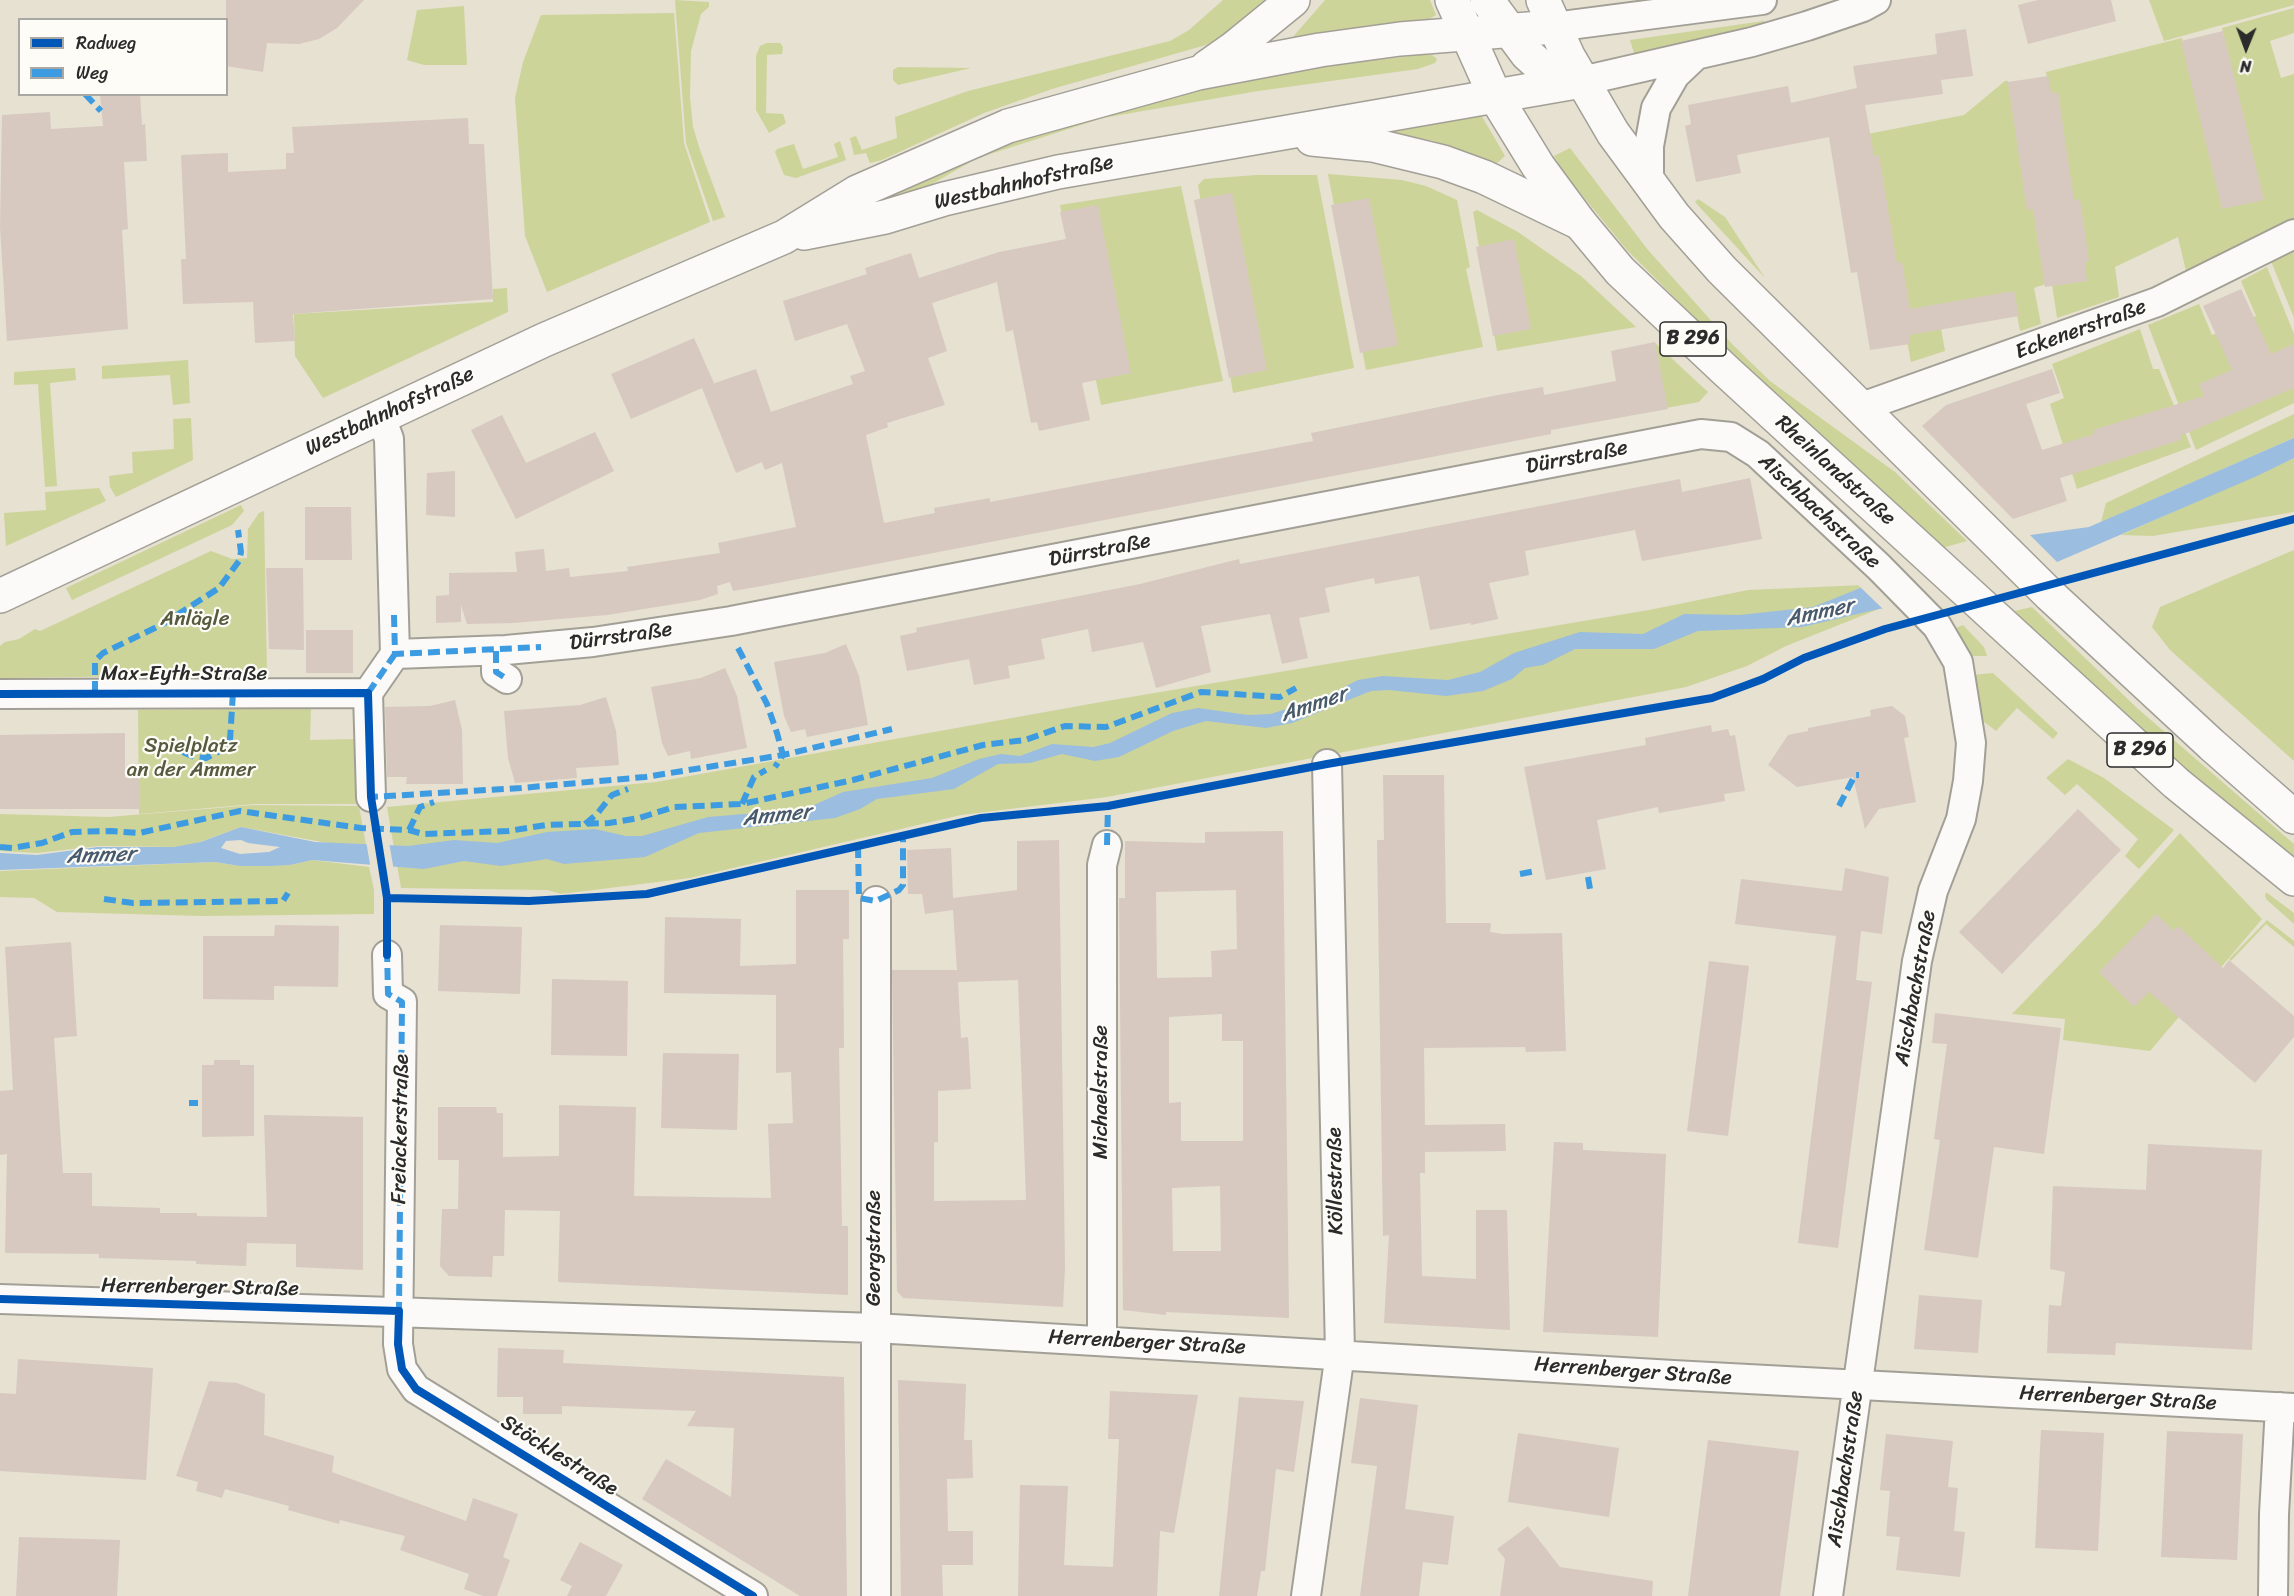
<!DOCTYPE html>
<meta charset="utf-8">
<style>
body{margin:0}
#map{position:relative;width:2294px;height:1596px;overflow:hidden;background:#e6e1d1;font-family:Sriracha,sans-serif}
canvas{display:block}
.legend{position:absolute;left:18px;top:18px;width:210px;height:78px;box-sizing:border-box;background:#fdfcf7;border:2px solid #a9a8a5;margin:0;padding:8px 10px;list-style:none;font-size:18px;color:#2b2b2b}
.legend li{display:flex;align-items:center;gap:12px;height:30px}
.legend b{width:30px;border:2px solid #a9a8a5}
.north{position:absolute;left:2216px;top:18px;width:60px;height:60px;-webkit-text-stroke:4px #fdfcf7;paint-order:stroke;rotate:181deg;font-size:16px;font-weight:700;line-height:24px;text-align:center;color:#2b2b2b}
.north::after{content:'';display:block;margin:auto;width:21px;height:27px;background:#2b2b2b;clip-path:polygon(50% 0,100% 100%,50% 72%,0 100%)}
</style>
<div id="map">
<canvas width="2294" height="1596"></canvas>
<ul class="legend">
<li><b style="height:8px;background:#0057b8"></b>Radweg</li>
<li><b style="height:8px;background:#3d9ce1"></b>Weg</li>
</ul>
<div class="north">N</div>
</div>
<script>
const context = document.querySelector('canvas').getContext('2d');
context.lineJoin = 'round';
function fillPath(path, color) { context.fillStyle = color; context.fill(path, 'evenodd'); }
const shape = rows => new Path2D(rows.map(r => 'M' + r).join(''));
function stroke(path, color, width, dash) { context.strokeStyle = color; context.lineWidth = width; context.lineCap = dash ? 'butt' : 'round'; context.setLineDash(dash || []); context.stroke(path); }
function write(font, color, halo, rows, align = 'center') {
  context.font = font + ' Sriracha,sans-serif'; context.lineWidth = 4.5; context.setLineDash([]); context.textBaseline = 'middle'; context.strokeStyle = halo; context.fillStyle = color; for (const [text, x, y, turn = 0] of rows) {
    context.save(); context.translate(x, y); context.rotate((+turn || 0) * Math.PI / 180); context.textAlign = isNaN(turn) ? turn : align; if (halo) context.strokeText(text, 0, 0); context.fillText(text, 0, 0); context.restore();
  }
}
fillPath(shape([
 [675,0,709,2,709,7,701,14,691,51,690,97,693,127,700,150,725,217,713,221,686,143],
 [1223,0,1275,0,1238,29,1206,45,1052,89,984,113,882,160,870,163,866,153,854,155,850,138,856,136,862,150,897,138,895,117,968,91,1170,41,1189,30],
 [1325,0,1430,0,1436,15,1429,19,1292,38],
 [2149,0,2294,0,2294,5,2164,41],
 [464,6,467,65,424,65,407,60,417,10],
 [2294,8,2294,33,2270,41,2281,78,2294,74,2294,219,2186,271,2178,237,2115,267,2119,297,2057,318,2052,284,2067,205,2046,72,2182,38,2223,207,2262,197,2222,28],
 [674,13,684,143,710,222,547,292,525,236,515,98,523,62,541,15],
 [1764,21,1768,25,1653,55,1634,53,1630,40],
 [767,43,780,43,783,47,782,54,767,55,766,113,783,114,786,123,769,133,756,110,756,56,760,46],
 [1419,55,1432,55,1437,59,1435,63,1418,69,1258,91,1103,118,990,154,972,161,918,192,892,203,888,192,981,150,1154,97,1324,66],
 [898,67,971,68,898,85,893,80,893,70],
 [2005,81,2008,81,2028,208,2034,208,2046,284,2034,288,2041,324,2020,331,2013,293,1937,306,1945,351,1911,362,1868,134,1964,115],
 [1480,113,1505,156,1496,164,1434,141,1381,130],
 [840,141,846,160,796,178,784,175,775,152,777,149,794,144,803,169,838,157,834,144],
 [1570,148,1648,250,1733,345,1770,381,1895,472,1967,541,1942,548,1694,317,1627,250,1563,172,1554,156],
 [1328,174,1402,180,1426,186,1457,200,1470,267,1466,269,1483,347,1366,370],
 [1256,175,1317,175,1354,368,1233,393,1198,185,1204,179],
 [1181,186,1223,381,1101,405,1060,205],
 [1698,199,1725,217,1765,278,1695,202],
 [1477,210,1518,232,1581,276,1636,327,1497,351,1473,212],
 [2294,249,2294,318,2271,261],
 [2267,267,2294,334,2294,403,2196,450,2148,325,2199,304,2212,335,2256,316,2241,281],
 [507,288,508,312,323,398,295,356,294,314,493,302,493,289],
 [2140,329,2153,369,2159,369,2191,447,2077,489,2050,404,2064,398,2052,364],
 [1655,343,1708,392,1699,402,1666,408],
 [188,360,190,403,173,405,170,375,102,379,102,366],
 [75,368,76,380,50,383,57,486,45,487,38,384,14,385,14,372],
 [2294,414,2294,438,2101,522,2106,503],
 [191,418,193,460,116,497,110,487,109,476,133,473,132,452,174,449,173,419],
 [2294,458,2294,512,2153,536,2121,535],
 [99,488,106,501,6,546,4,513,46,510,45,492],
 [241,505,244,511,232,525,72,600,66,588],
 [264,511,267,674,12,678,0,681,0,646,5,642,19,639,35,629,40,631,211,551,232,559,247,558,248,529,259,513],
 [2294,550,2294,761,2170,650,2152,627,2160,607],
 [1864,585,1879,609,1786,646,1747,666,1686,687,1107,797,961,815,690,878,561,894,547,890,401,888,387,807,656,782,1101,702,1649,610,1748,590],
 [2032,607,2137,708,2294,844,2294,860,2195,780,2010,612],
 [1963,625,1984,647,1987,656,1966,656,1951,630],
 [1993,673,2058,733,2053,739,2017,708,1996,731,1983,721,1972,675],
 [311,708,310,740,354,739,356,804,255,804,139,814,138,710],
 [2068,759,2104,778,2174,830,2139,869,2125,856,2138,839,2077,784,2065,795,2046,778],
 [254,805,359,806,366,845,333,844,241,827,195,844,174,847,99,846,37,853,0,851,0,814,108,817],
 [2180,833,2262,919,2150,1051,2063,1040,2065,1019,2012,1014,2099,924],
 [312,860,369,867,374,890,374,914,203,916,57,912,34,898,0,897,0,871,215,862,240,866,290,865],
 [2266,892,2294,913,2294,924,2267,900,2265,896],
 [2267,920,2294,941,2294,947,2266,924,2231,961,2229,959]
]), '#cdd499');
fillPath(shape([
 [2294,438,2294,458,2257,476,2050,565,1928,602,1879,609,1802,627,1698,631,1654,649,1575,649,1543,665,1525,668,1512,679,1483,691,1446,696,1389,690,1371,691,1292,723,1266,728,1206,721,1173,731,1119,757,1095,761,1062,754,1030,763,998,764,954,789,877,799,860,809,835,818,699,833,645,857,564,864,547,859,501,866,464,861,424,869,312,860,290,865,270,866,240,866,215,862,0,870,0,853,37,855,98,847,174,847,201,842,241,827,315,842,408,846,454,840,497,843,547,832,595,829,626,836,642,836,708,817,805,809,843,792,932,778,979,759,1001,754,1020,756,1052,744,1093,747,1110,743,1172,713,1198,708,1248,715,1271,714,1330,694,1358,680,1383,676,1448,680,1480,672,1514,653,1580,632,1643,634,1684,614,1740,615,1813,607,1972,543,2089,527],
 [241,840,248,843,280,847,269,852,240,854,221,848,226,841]
]), '#9abde0');
fillPath(shape([
 [2027,532,2059,564,1928,605,1885,611,1858,585,1891,567,1972,540],
 [366,841,389,842,394,871,371,870]
]), '#e6e1d1');
fillPath(shape([
 [226,0,364,0,337,28,319,39,299,44,267,43,263,72,226,66],
 [2038,0,2111,0,2116,21,2028,44,2018,5],
 [1966,29,1973,76,1941,80,1943,94,1865,105,1874,156,1879,155,1897,263,1902,262,1910,309,2014,291,2019,316,1909,335,1910,344,1870,350,1857,272,1851,273,1829,137,1737,155,1741,173,1696,182,1685,126,1691,124,1688,105,1788,86,1791,103,1857,88,1853,66,1937,54,1935,34],
 [2223,31,2264,200,2222,209,2181,41],
 [2048,76,2051,93,2058,92,2074,200,2080,199,2089,261,2085,262,2087,281,2045,287,2033,209,2027,210,2008,82],
 [100,94,140,94,142,125,145,124,147,161,124,162,128,229,122,230,128,329,7,341,0,227,2,115,50,112,51,129,103,126],
 [468,118,469,144,484,144,493,299,293,314,295,341,255,343,253,302,183,304,181,259,186,259,181,155,228,153,228,172,286,169,286,153,294,153,292,127],
 [1232,193,1267,370,1229,378,1194,200],
 [1369,198,1398,345,1360,353,1331,205],
 [1098,205,1131,373,1082,383,1090,420,1039,431,1037,422,1031,423,1013,330,1006,332,997,282,932,303,947,351,928,358,945,405,887,423,888,427,866,435,884,523,935,513,934,508,990,498,990,502,1313,441,1311,433,1498,395,1543,387,1544,395,1616,381,1611,351,1655,342,1668,409,1551,430,1551,434,762,586,733,591,730,582,717,586,718,594,700,600,607,615,513,623,467,624,461,605,461,622,436,623,436,596,449,595,449,573,517,572,515,552,544,549,546,571,569,568,570,577,628,571,627,567,720,553,718,543,796,527,782,463,765,470,762,462,736,473,702,388,631,419,611,374,694,338,714,383,709,385,756,369,771,412,853,384,850,376,865,371,847,324,795,341,783,301,867,274,865,268,911,253,919,278,999,252,1066,239,1060,212],
 [1514,239,1531,329,1493,336,1476,247],
 [2241,289,2271,354,2294,344,2294,388,2180,436,2181,440,2060,478,2067,501,2013,519,1922,426,1946,405,2052,369,2060,393,2026,404,2042,450,2094,434,2093,430,2204,396,2199,384,2232,370,2203,306],
 [502,415,526,463,595,432,614,471,516,519,471,430],
 [455,471,455,517,426,515,427,473],
 [1750,478,1762,539,1642,561,1635,530,1525,551,1529,575,1489,583,1498,619,1471,625,1471,623,1430,630,1419,576,1375,584,1374,578,1325,588,1330,612,1299,618,1308,658,1282,664,1270,614,1201,626,1211,672,1156,688,1143,642,1092,652,1088,629,1041,639,1045,659,1008,666,1010,678,974,685,969,659,907,671,900,636,917,632,916,628,1140,584,1239,559,1240,564,1680,479,1682,492],
 [305,507,351,507,352,560,305,560],
 [266,568,303,568,304,650,269,649],
 [306,630,353,630,353,673,306,673],
 [846,644,859,676,868,725,807,737,805,729,791,732,784,716,774,662,825,653],
 [725,668,737,696,747,748,691,759,690,751,668,756,662,743,651,687,701,678],
 [606,697,616,731,619,765,576,768,577,778,515,783,508,758,504,711,580,705],
 [455,700,462,730,463,784,406,784,407,777,387,777,385,707,430,706],
 [1892,706,1905,716,1909,737,1904,738,1916,802,1879,809,1865,829,1853,777,1797,787,1768,765,1788,735,1808,731,1808,728,1871,716,1870,710],
 [1711,725,1712,732,1728,729,1730,736,1735,735,1745,791,1724,794,1725,801,1659,813,1658,807,1597,820,1606,869,1546,880,1524,767,1646,745,1645,738],
 [125,733,125,778,139,778,139,809,0,809,0,735],
 [1383,775,1444,775,1446,923,1491,923,1490,932,1503,934,1562,933,1566,1051,1526,1052,1525,1047,1424,1048,1425,1125,1505,1124,1506,1151,1425,1152,1425,1173,1420,1173,1422,1276,1476,1279,1476,1210,1507,1210,1510,1330,1384,1323,1389,1235,1383,1236,1377,840,1384,840],
 [2078,809,2121,850,2002,974,1959,932],
 [1283,831,1289,1318,1166,1312,1166,1315,1123,1310,1119,898,1125,898,1125,841,1205,843,1205,832],
 [1236,890,1237,949,1211,951,1212,977,1157,978,1156,892],
 [1222,1014,1222,1041,1243,1041,1243,1141,1181,1141,1181,1102,1169,1103,1169,1017],
 [1220,1186,1221,1251,1173,1251,1172,1188],
 [1059,840,1065,1267,1063,1307,903,1298,897,1291,892,970,957,970,953,910,925,914,922,894,908,894,907,850,951,848,953,898,1017,890,1017,841],
 [1018,980,1026,1200,934,1201,934,1142,938,1142,938,1091,971,1089,968,1037,961,1038,958,982],
 [1845,868,1889,877,1882,934,1861,931,1856,980,1872,982,1838,1248,1798,1243,1836,936,1735,924,1741,879,1842,891],
 [796,890,849,890,849,939,843,939,844,1048,839,1048,842,1226,848,1226,848,1295,558,1282,560,1211,505,1210,504,1256,493,1256,492,1277,449,1276,440,1266,442,1209,458,1209,459,1160,438,1160,438,1107,496,1107,497,1113,503,1113,503,1157,559,1156,559,1105,636,1107,634,1196,771,1198,768,1124,793,1123,791,1072,776,1073,776,995,664,993,665,917,741,919,740,966,796,964],
 [2156,914,2174,931,2178,926,2223,968,2229,960,2294,1016,2294,1037,2255,1083,2149,992,2134,1007,2099,972],
 [275,925,339,926,338,987,274,986,274,1000,203,999,203,936,274,936],
 [440,925,522,927,520,994,438,991],
 [71,942,77,1036,54,1038,63,1173,92,1173,92,1206,160,1208,160,1213,197,1213,197,1216,267,1217,264,1115,363,1117,363,1270,296,1267,296,1244,247,1243,246,1266,196,1264,196,1261,99,1258,99,1254,5,1253,7,1154,0,1155,0,1091,13,1090,5,947],
 [1709,961,1749,966,1728,1136,1687,1131],
 [552,979,628,981,627,1056,551,1055],
 [1935,1013,2061,1028,2044,1154,1994,1147,1978,1258,1924,1250,1940,1140,1934,1139,1947,1044,1932,1043],
 [663,1053,739,1054,737,1130,661,1128],
 [214,1060,240,1060,240,1065,254,1065,254,1136,202,1137,202,1065,214,1065],
 [1554,1142,1583,1143,1583,1150,1666,1154,1658,1337,1543,1332],
 [2148,1144,2262,1150,2252,1350,2116,1343,2115,1355,2047,1353,2049,1305,2061,1306,2065,1272,2050,1269,2053,1186,2146,1190],
 [1919,1295,1982,1300,1978,1353,1914,1349],
 [498,1348,564,1350,563,1363,844,1377,847,1596,800,1596,642,1499,666,1459,731,1497,734,1428,687,1426,696,1411,562,1406,562,1414,523,1414,523,1397,497,1397],
 [18,1359,153,1368,146,1480,0,1471,0,1393,16,1394],
 [898,1380,966,1384,964,1440,972,1440,973,1478,947,1479,948,1531,973,1531,973,1565,942,1565,943,1596,901,1596],
 [209,1381,237,1383,265,1394,264,1435,334,1456,332,1472,466,1521,473,1498,518,1514,503,1557,510,1560,497,1596,483,1596,464,1589,469,1574,400,1550,405,1536,340,1520,339,1524,288,1510,289,1506,225,1489,222,1498,196,1491,198,1482,176,1476],
 [1110,1391,1198,1395,1174,1533,1160,1531,1157,1596,1018,1596,1020,1485,1068,1486,1064,1565,1113,1567,1119,1439,1108,1439],
 [1239,1397,1304,1401,1294,1472,1276,1469,1265,1571,1261,1571,1257,1596,1219,1596],
 [1360,1398,1418,1405,1405,1509,1454,1516,1448,1565,1423,1562,1419,1596,1360,1596,1377,1466,1351,1463],
 [2041,1430,2104,1433,2098,1551,2035,1548],
 [2167,1431,2243,1434,2237,1560,2161,1557],
 [1518,1433,1619,1448,1609,1517,1508,1502],
 [1886,1434,1953,1441,1948,1487,1958,1488,1954,1531,1965,1532,1960,1577,1896,1570,1900,1537,1886,1536,1890,1491,1880,1490],
 [1708,1440,1799,1451,1780,1596,1688,1596],
 [1528,1526,1560,1567,1653,1581,1652,1596,1500,1596,1505,1559,1497,1549],
 [19,1537,120,1540,117,1596,16,1596],
 [580,1542,623,1565,606,1596,567,1596,572,1586,560,1580]
]), '#d7c9c0');
const street = shape([
 [1554,27,1762,0],
 [1582,81,1752,42,1807,26,1863,7,1876,0],
 [1649,182,1649,146,1656,108,1675,75,1694,57],
 [1859,408,2157,302,2294,234],
 [381,417,389,439,395,654,506,650,593,642,731,621,1701,434,1731,437,1758,454,1879,567,1937,626,1958,662,1971,743,1968,781,1961,819,1933,891,1917,961,1828,1596],
 [496,651,496,672,507,679],
 [368,693,371,797],
 [368,693,395,654],
 [0,694,368,693],
 [387,955,388,994,402,1002,398,1344,402,1369,416,1389,753,1596],
 [0,1299,875,1328,1673,1375,2294,1408],
 [1102,1340,1102,865,1107,845],
 [876,1596,876,901],
 [1306,1596,1340,1353,1327,764],
 [2273,1596,2274,1514,2280,1407]
]);
const secondary = shape([
 [1487,0,1527,54,1547,72,1556,78,1580,81],
 [1207,67,1234,48,1293,0],
 [1312,139,1373,145,1443,162,1484,177,1580,223],
 [804,233,885,217,944,199,1058,172,1582,81],
 [0,596,544,340,784,237,857,192,1008,126,1198,73,1320,50,1400,39,1554,27]
]);
const primary = shape([
 [1452,0,1495,96,1538,166,1580,223,1620,271,1725,370,2176,783,2294,879],
 [1543,0,1568,56,1613,133,1674,216,1722,270,2050,595,2212,745,2294,817]
]);
stroke(street, '#a2a096', 32);
stroke(secondary, '#a2a096', 36);
stroke(primary, '#a2a096', 36);
stroke(street, '#fbfaf8', 28);
stroke(secondary, '#fbfaf8', 33);
stroke(primary, '#fbfaf8', 33);
stroke(shape([
 [85,94,101,111],
 [394,615,395,654,541,647],
 [738,648,767,704,777,733,783,755,775,767],
 [496,651,496,672,507,679],
 [95,693,95,661,103,653,163,624,219,588,239,561,241,552,238,530],
 [368,693,395,654],
 [169,741,176,749,194,757,206,758,226,748,230,740,233,692],
 [371,802,371,797,521,788,645,777,783,755,892,729],
 [742,804,754,777,766,770],
 [1839,806,1855,775,1859,775],
 [585,824,597,814,612,795,628,789],
 [409,830,420,807,434,802],
 [1107,845,1108,806],
 [858,846,859,898,876,901,899,890,903,885,903,836],
 [0,847,12,848,42,843,72,832,111,831,139,833,240,811,361,828,409,830,423,834,508,831,546,825,609,823,639,818,674,807,742,804,853,780,983,745,1025,740,1065,726,1106,727,1201,692,1280,697,1296,688],
 [1520,874,1536,871],
 [1588,877,1590,889],
 [104,899,133,903,283,901,288,893],
 [387,950,388,994,402,1002,399,1311],
 [189,1103,198,1103]
]), '#3d9ce1', 6, [12, 6]);
stroke(shape([
 [0,694,368,693,371,797,387,898,387,955],
 [387,898,529,901,647,894,981,818,1108,806,1327,764,1712,698,1763,679,1804,658,1885,629,2294,519],
 [0,1299,399,1311,398,1344,402,1369,416,1389,753,1596]
]), '#0057b8', 8);
for (const [x, y, w] of [
 [1693,339,66],
 [2140,750,66]
]) { const box = new Path2D(); box.roundRect(x - w / 2, y - 17, w, 34, 4.5); context.fillStyle = '#fdfcf7'; context.fill(box); stroke(box, '#2b2b2b', 1.5); }
write('bold 20px', '#2b2b2b', null, [
 ["B 296",1693,339],
 ["B 296",2140,750]
]);
write('21px', '#2b2b2b', '#fdfcf7', [
 ["Westbahnhofstraße",1024,183,-13],
 ["Eckenerstraße",2081,330,-20],
 ["Westbahnhofstraße",390,412,-25],
 ["Dürrstraße",1577,458,-11],
 ["Rheinlandstraße",1835,471,42],
 ["Aischbachstraße",1819,512,43],
 ["Dürrstraße",1100,551,-11],
 ["Dürrstraße",621,637,-8],
 ["Max-Eyth-Straße",184,675],
 ["Aischbachstraße",1916,988,-80],
 ["Michaelstraße",1102,1092,-90],
 ["Freiackerstraße",401,1129,-89],
 ["Köllestraße",1336,1181,-91],
 ["Georgstraße",875,1248,-90],
 ["Herrenberger Straße",200,1288,1],
 ["Herrenberger Straße",1147,1343,3],
 ["Herrenberger Straße",1633,1372,4],
 ["Herrenberger Straße",2118,1399,3],
 ["Stöcklestraße",559,1456,32],
 ["Aischbachstraße",1846,1469,-82]
]);
write('21px', '#565a3e', '#fdfcf7', [
 ["Anlägle",195,620],
 ["Spielplatz",191,747],
 ["an der Ammer",191,771]
]);
write('italic 22px', '#46596d', '#fdfcf7', [
 ["Ammer",1820,613,-12],
 ["Ammer",1314,705,-19],
 ["Ammer",777,816,-6],
 ["Ammer",101,856,-2]
]);
</script>
